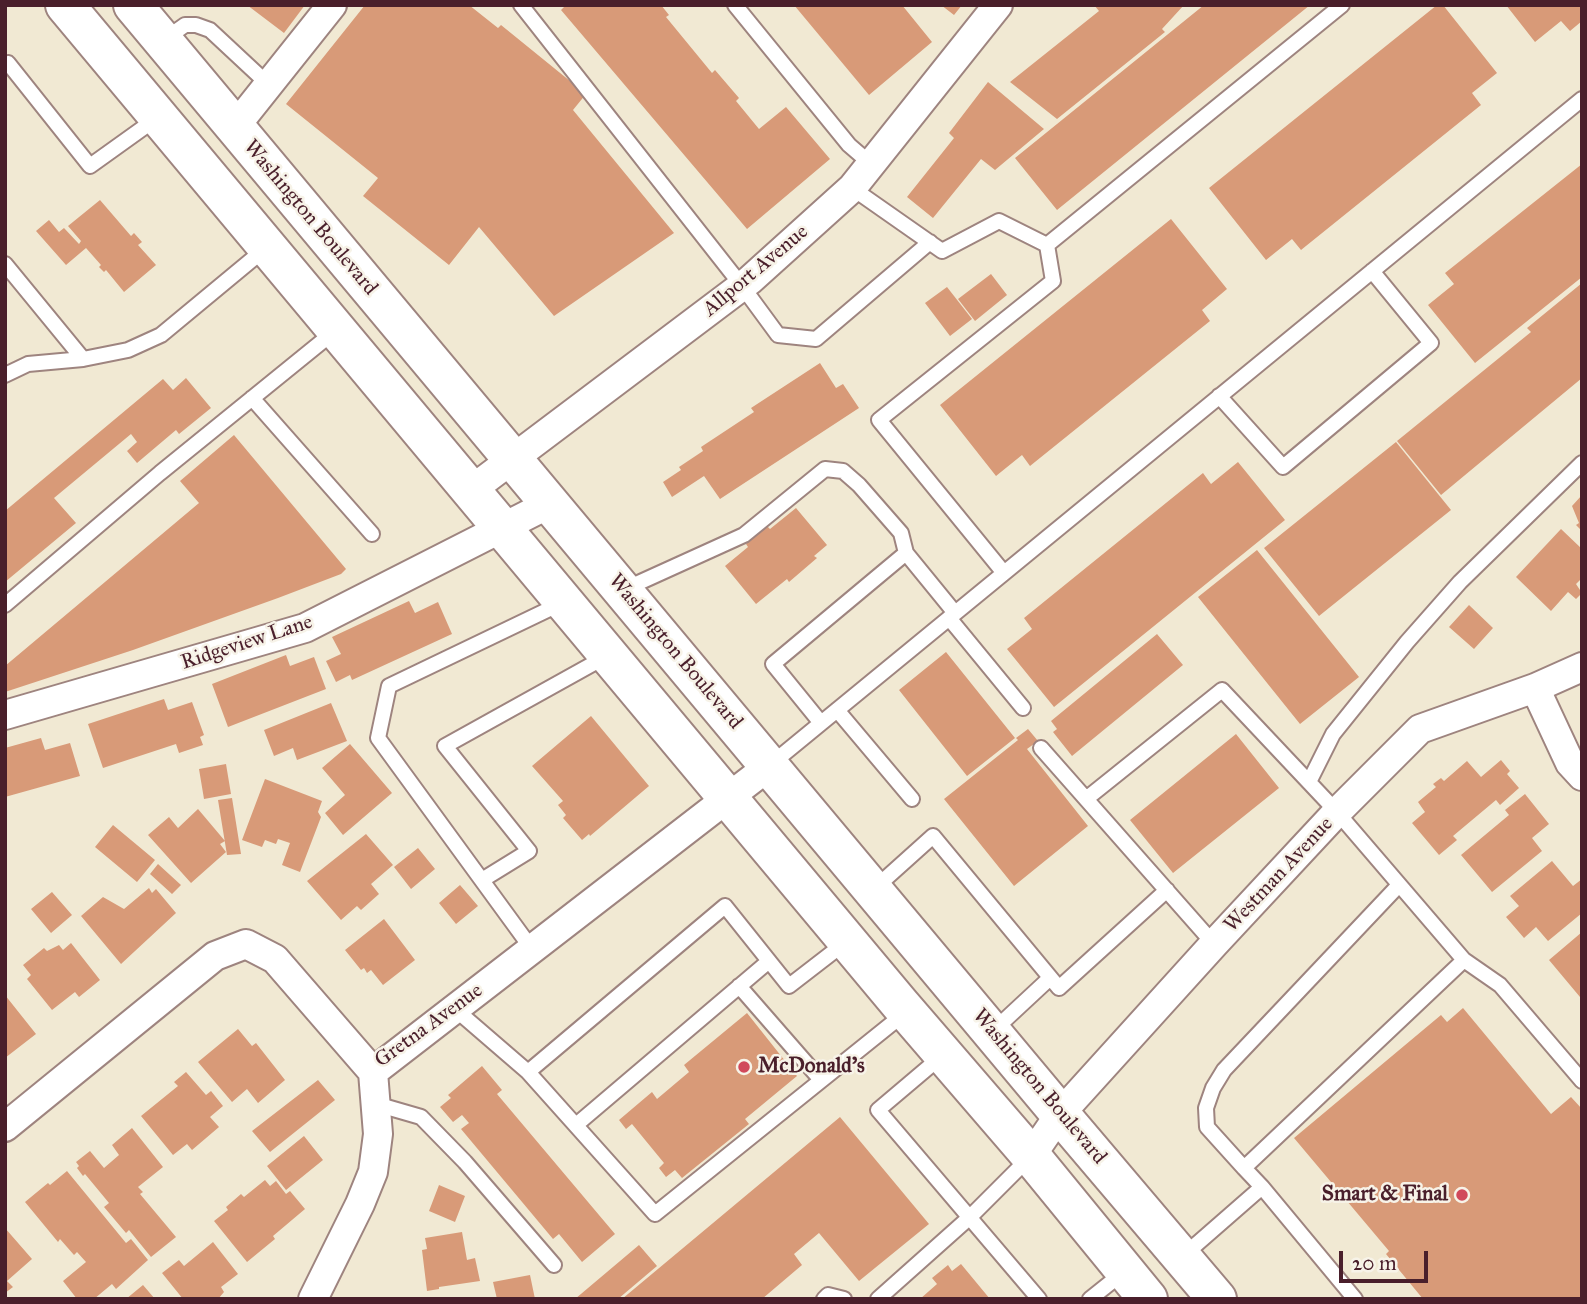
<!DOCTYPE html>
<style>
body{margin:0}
#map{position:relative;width:1587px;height:1304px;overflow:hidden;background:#f1e9d3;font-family:"IM FELL Great Primer",serif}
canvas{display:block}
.frame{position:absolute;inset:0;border:7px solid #4a1f2b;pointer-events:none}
.scale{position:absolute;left:1339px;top:1251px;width:89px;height:32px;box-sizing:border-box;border:4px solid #4a1f2b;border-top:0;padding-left:9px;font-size:21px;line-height:24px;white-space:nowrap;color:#4a1f2b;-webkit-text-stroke:5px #f7f3e8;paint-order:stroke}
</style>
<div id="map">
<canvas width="1587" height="1304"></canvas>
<div class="frame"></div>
<div class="scale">20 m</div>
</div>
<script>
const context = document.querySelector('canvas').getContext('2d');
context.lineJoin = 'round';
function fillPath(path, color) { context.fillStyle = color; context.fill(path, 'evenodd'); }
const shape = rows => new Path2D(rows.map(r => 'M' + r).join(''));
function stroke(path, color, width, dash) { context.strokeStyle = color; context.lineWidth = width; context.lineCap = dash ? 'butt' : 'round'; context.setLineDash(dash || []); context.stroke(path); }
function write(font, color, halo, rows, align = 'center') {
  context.font = font + ' "IM FELL Great Primer",serif'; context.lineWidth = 5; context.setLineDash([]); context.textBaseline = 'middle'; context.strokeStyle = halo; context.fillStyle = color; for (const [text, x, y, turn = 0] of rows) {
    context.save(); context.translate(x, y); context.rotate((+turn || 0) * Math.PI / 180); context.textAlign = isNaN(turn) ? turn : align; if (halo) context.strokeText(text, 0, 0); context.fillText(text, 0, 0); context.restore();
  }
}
fillPath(shape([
 [247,5,305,5,284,33],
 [365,5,469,5,498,28,501,25,586,94,573,110,674,233,554,316,479,227,449,265,363,196,378,178,286,104],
 [566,5,661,5,669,15,666,17,712,73,715,70,739,98,736,101,759,129,786,107,830,159,747,229,561,10],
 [794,5,902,5,932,42,869,95],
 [941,5,962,5,954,15],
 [1094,5,1141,5,1143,7,1145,5,1184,5,1162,29,1165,32,1057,119,1010,82,1099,11],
 [1204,5,1310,5,1057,210,1015,158],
 [1437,5,1443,5,1497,73,1472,93,1481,105,1301,250,1292,239,1266,260,1209,188],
 [1506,5,1582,5,1582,21,1570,31,1561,21,1535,42],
 [988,82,1044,129,995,170,981,159,933,218,907,197,954,138,949,133],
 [1582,164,1582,277,1475,363,1428,305,1454,284,1445,273],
 [100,200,131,236,134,233,142,242,138,245,156,265,124,292,106,270,104,272,99,267,101,265,86,248,66,265,36,231,49,220,59,232,64,228,79,244,81,241,68,226],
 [1171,219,1227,289,1202,310,1210,321,1030,466,1022,455,996,476,940,405],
 [991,274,1007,295,975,321,958,299],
 [1582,283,1582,378,1441,495,1397,441,1531,332,1527,328],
 [947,287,972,319,950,336,925,303],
 [820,363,836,388,843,384,859,408,720,499,704,476,672,497,663,482,681,470,679,467,703,451,701,447,754,412,751,408],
 [186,378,211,408,179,434,176,430,137,463,127,451,137,442,131,434,54,498,76,523,5,582,5,511,163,379,173,390],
 [234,435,346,569,341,574,278,598,133,650,5,692,5,666,199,503,180,481],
 [1396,442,1451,510,1319,616,1264,548],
 [1238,462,1285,520,1054,707,1007,649,1032,629,1024,618,1203,473,1211,484],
 [1582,495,1582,531,1576,525,1579,523,1572,506],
 [796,508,827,545,814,556,817,558,789,582,787,579,756,604,725,566,748,547,746,544,767,526,770,529],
 [1561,529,1582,549,1582,578,1576,584,1582,593,1576,599,1568,592,1551,611,1516,577],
 [1257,550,1359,677,1300,724,1198,597],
 [409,601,415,613,438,602,452,634,352,680,350,675,336,682,326,661,341,654,332,637],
 [1469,605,1493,628,1474,649,1449,627],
 [1157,634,1183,665,1072,756,1053,732,1057,729,1051,721],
 [946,652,1015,738,967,776,899,690],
 [286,655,290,666,314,657,326,689,228,727,212,684],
 [164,699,168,710,192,702,204,735,200,737,203,745,179,753,176,744,103,768,88,724],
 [331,703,347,741,297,760,293,748,274,756,264,730],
 [591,716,649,786,590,836,589,834,582,840,563,818,566,815,558,805,563,801,532,766],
 [1028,729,1038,741,1027,749,1088,826,1014,886,944,799,1018,740,1016,738],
 [1236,734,1279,788,1173,873,1130,820],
 [41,738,45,750,70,743,80,776,5,797,5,748],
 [350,744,392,793,343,835,325,813,345,795,322,768],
 [1501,760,1510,771,1507,774,1519,788,1500,805,1496,800,1453,836,1457,840,1439,855,1412,823,1425,812,1418,802,1436,787,1433,784,1441,778,1444,781,1467,761,1481,777],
 [226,764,231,794,204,799,199,769],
 [265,779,322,801,318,812,321,817,300,872,282,865,290,843,278,839,276,844,265,840,262,847,242,840],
 [1525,794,1549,824,1532,838,1542,851,1492,892,1461,855,1509,815,1505,810],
 [232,798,241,854,227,855,218,800],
 [198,809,225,841,220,844,226,852,191,883,148,835,169,817,178,828],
 [113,825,155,860,137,882,95,847],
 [366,834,393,865,371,884,379,894,361,910,357,906,341,920,307,881],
 [418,848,435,869,411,889,394,867],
 [1552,861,1573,886,1582,879,1582,913,1548,941,1536,927,1524,938,1506,917,1519,906,1510,896],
 [158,864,181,885,172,894,150,874],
 [460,885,478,906,456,924,439,903],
 [149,888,152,893,156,889,176,913,121,964,81,916,103,897,124,909],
 [52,892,72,915,51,933,31,909],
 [384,919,415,960,383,985,371,970,367,973,364,968,361,970,345,950],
 [1582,932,1582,996,1580,997,1549,960],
 [71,943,100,980,79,997,75,992,52,1010,27,979,31,975,23,965,44,948,47,951,59,945,63,950],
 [5,995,36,1034,5,1058],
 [1463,1008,1551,1114,1571,1097,1582,1109,1582,1299,1423,1299,1386,1254,1389,1251,1294,1138,1441,1015,1447,1022],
 [747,1013,797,1076,745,1119,749,1124,682,1178,675,1170,666,1177,659,1168,664,1163,632,1124,626,1129,619,1120,652,1092,657,1099,689,1072,684,1065],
 [238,1029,252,1046,256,1043,285,1080,258,1103,247,1089,232,1102,198,1062],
 [482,1066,502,1090,497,1094,615,1234,582,1262,559,1234,553,1239,461,1129,469,1123,462,1115,453,1122,440,1107,451,1098,448,1095],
 [186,1072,206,1095,211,1091,223,1106,210,1117,219,1127,192,1150,187,1144,173,1155,141,1116,178,1086,174,1082],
 [318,1080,335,1100,270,1152,252,1131],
 [840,1117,929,1224,859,1281,819,1233,794,1254,802,1265,762,1299,622,1299],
 [132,1128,163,1167,138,1187,143,1192,140,1194,176,1237,151,1257,129,1230,126,1233,104,1207,109,1203,85,1174,83,1176,77,1168,79,1166,76,1162,90,1151,104,1168,119,1155,112,1145],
 [304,1136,323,1160,286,1190,267,1166],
 [67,1171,126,1243,131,1239,148,1260,116,1289,112,1284,94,1299,77,1299,63,1281,86,1262,77,1252,74,1255,60,1239,58,1242,25,1202,48,1183,50,1185],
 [265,1180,270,1186,276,1181,286,1194,290,1191,305,1209,273,1236,275,1239,247,1262,214,1221,228,1210,226,1207,241,1194,244,1197],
 [439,1185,465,1196,455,1222,429,1211],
 [5,1228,32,1259,7,1281,13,1287,5,1293],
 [462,1232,467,1260,475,1258,480,1281,439,1287,439,1289,427,1291,422,1250,427,1249,425,1238],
 [213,1242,238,1274,221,1287,224,1292,218,1299,183,1299,162,1273,179,1260,184,1266],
 [639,1245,657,1266,618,1299,575,1299],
 [961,1264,990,1299,920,1299,937,1284,932,1278,948,1265,952,1271],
 [530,1275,535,1299,497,1299,493,1282],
 [143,1285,155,1299,126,1299]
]), '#d89a78');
const lane = shape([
 [521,5,742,286,778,335,816,339,930,242],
 [735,5,849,145,871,164],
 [164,40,185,25,196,25,210,30,269,85],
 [8,63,90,166,157,118],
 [852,188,942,251,999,221,1047,245,1342,5],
 [5,264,83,359,28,364,5,375],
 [83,359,128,350,161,335,266,248],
 [1219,396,1283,467,1431,343,1372,271],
 [252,398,372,534],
 [1004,573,879,420,1053,281,1047,245],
 [625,589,744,535,825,469,843,471,859,485,901,533,906,553],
 [5,605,160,473,335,331],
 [949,618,1023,708],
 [837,710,912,799],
 [821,723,773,664,906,553,955,613],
 [1041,748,1214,944],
 [770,765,1582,99],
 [1309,782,1333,734,1407,642,1460,582,1582,463],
 [1086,799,1222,690,1337,812,1464,960,1244,1168,1262,1187],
 [482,880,529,851,445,746,607,656],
 [874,889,933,836,1059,988,1167,890],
 [532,949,378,738,389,686,562,603],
 [1464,960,1500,985,1582,1081],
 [739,986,821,1080],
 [455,1009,528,1072,655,1214,905,1013],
 [993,1031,1050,978],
 [943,1055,878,1110,1039,1299],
 [528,1072,725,906,789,986,846,942],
 [376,1104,421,1117,465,1162,554,1265],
 [576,1125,769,961],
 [1244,1168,1207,1127,1206,1108,1213,1088,1224,1070,1399,885],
 [1183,1256,1262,1187,1355,1299],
 [824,1299,828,1295,844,1299],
 [878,1299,970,1217,1030,1157],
 [1090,1299,1125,1271]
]);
const street = shape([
 [234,128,332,5],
 [470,491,750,280,852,188,998,5],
 [1535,688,1570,763,1582,776],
 [5,715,305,628,551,503],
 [5,1127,215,956,246,944,275,959,373,1072,769,766],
 [1031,1156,1060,1114,1214,944,1337,812,1420,729,1535,688,1582,667],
 [313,1299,360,1204,373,1172,378,1134,373,1072]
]);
const primary = shape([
 [65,5,900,1004,1031,1156,1148,1299],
 [133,5,1060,1114,1217,1299]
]);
stroke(lane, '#9e847f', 18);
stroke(street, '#9e847f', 32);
stroke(primary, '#9e847f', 42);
stroke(lane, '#fff', 14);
stroke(street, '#fff', 28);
stroke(primary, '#fff', 38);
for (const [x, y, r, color] of [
 [744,1067,7,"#d1495b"],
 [1462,1195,7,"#d1495b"]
]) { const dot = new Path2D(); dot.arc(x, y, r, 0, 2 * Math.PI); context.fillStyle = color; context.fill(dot); stroke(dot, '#f7f3e8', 2.5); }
write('21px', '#4a1f2b', '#f7f3e8', [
 ["Washington Boulevard",310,218,50],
 ["Allport Avenue",756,271,-40],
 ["Ridgeview Lane",247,643,-18],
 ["Washington Boulevard",675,652,50],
 ["Westman Avenue",1279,875,-47],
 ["Gretna Avenue",429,1026,-36],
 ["Washington Boulevard",1039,1087,50]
]);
write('bold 21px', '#4a1f2b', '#f7f3e8', [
 ["McDonald's",758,1067],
 ["Smart & Final",1448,1195,"right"]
], 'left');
</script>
